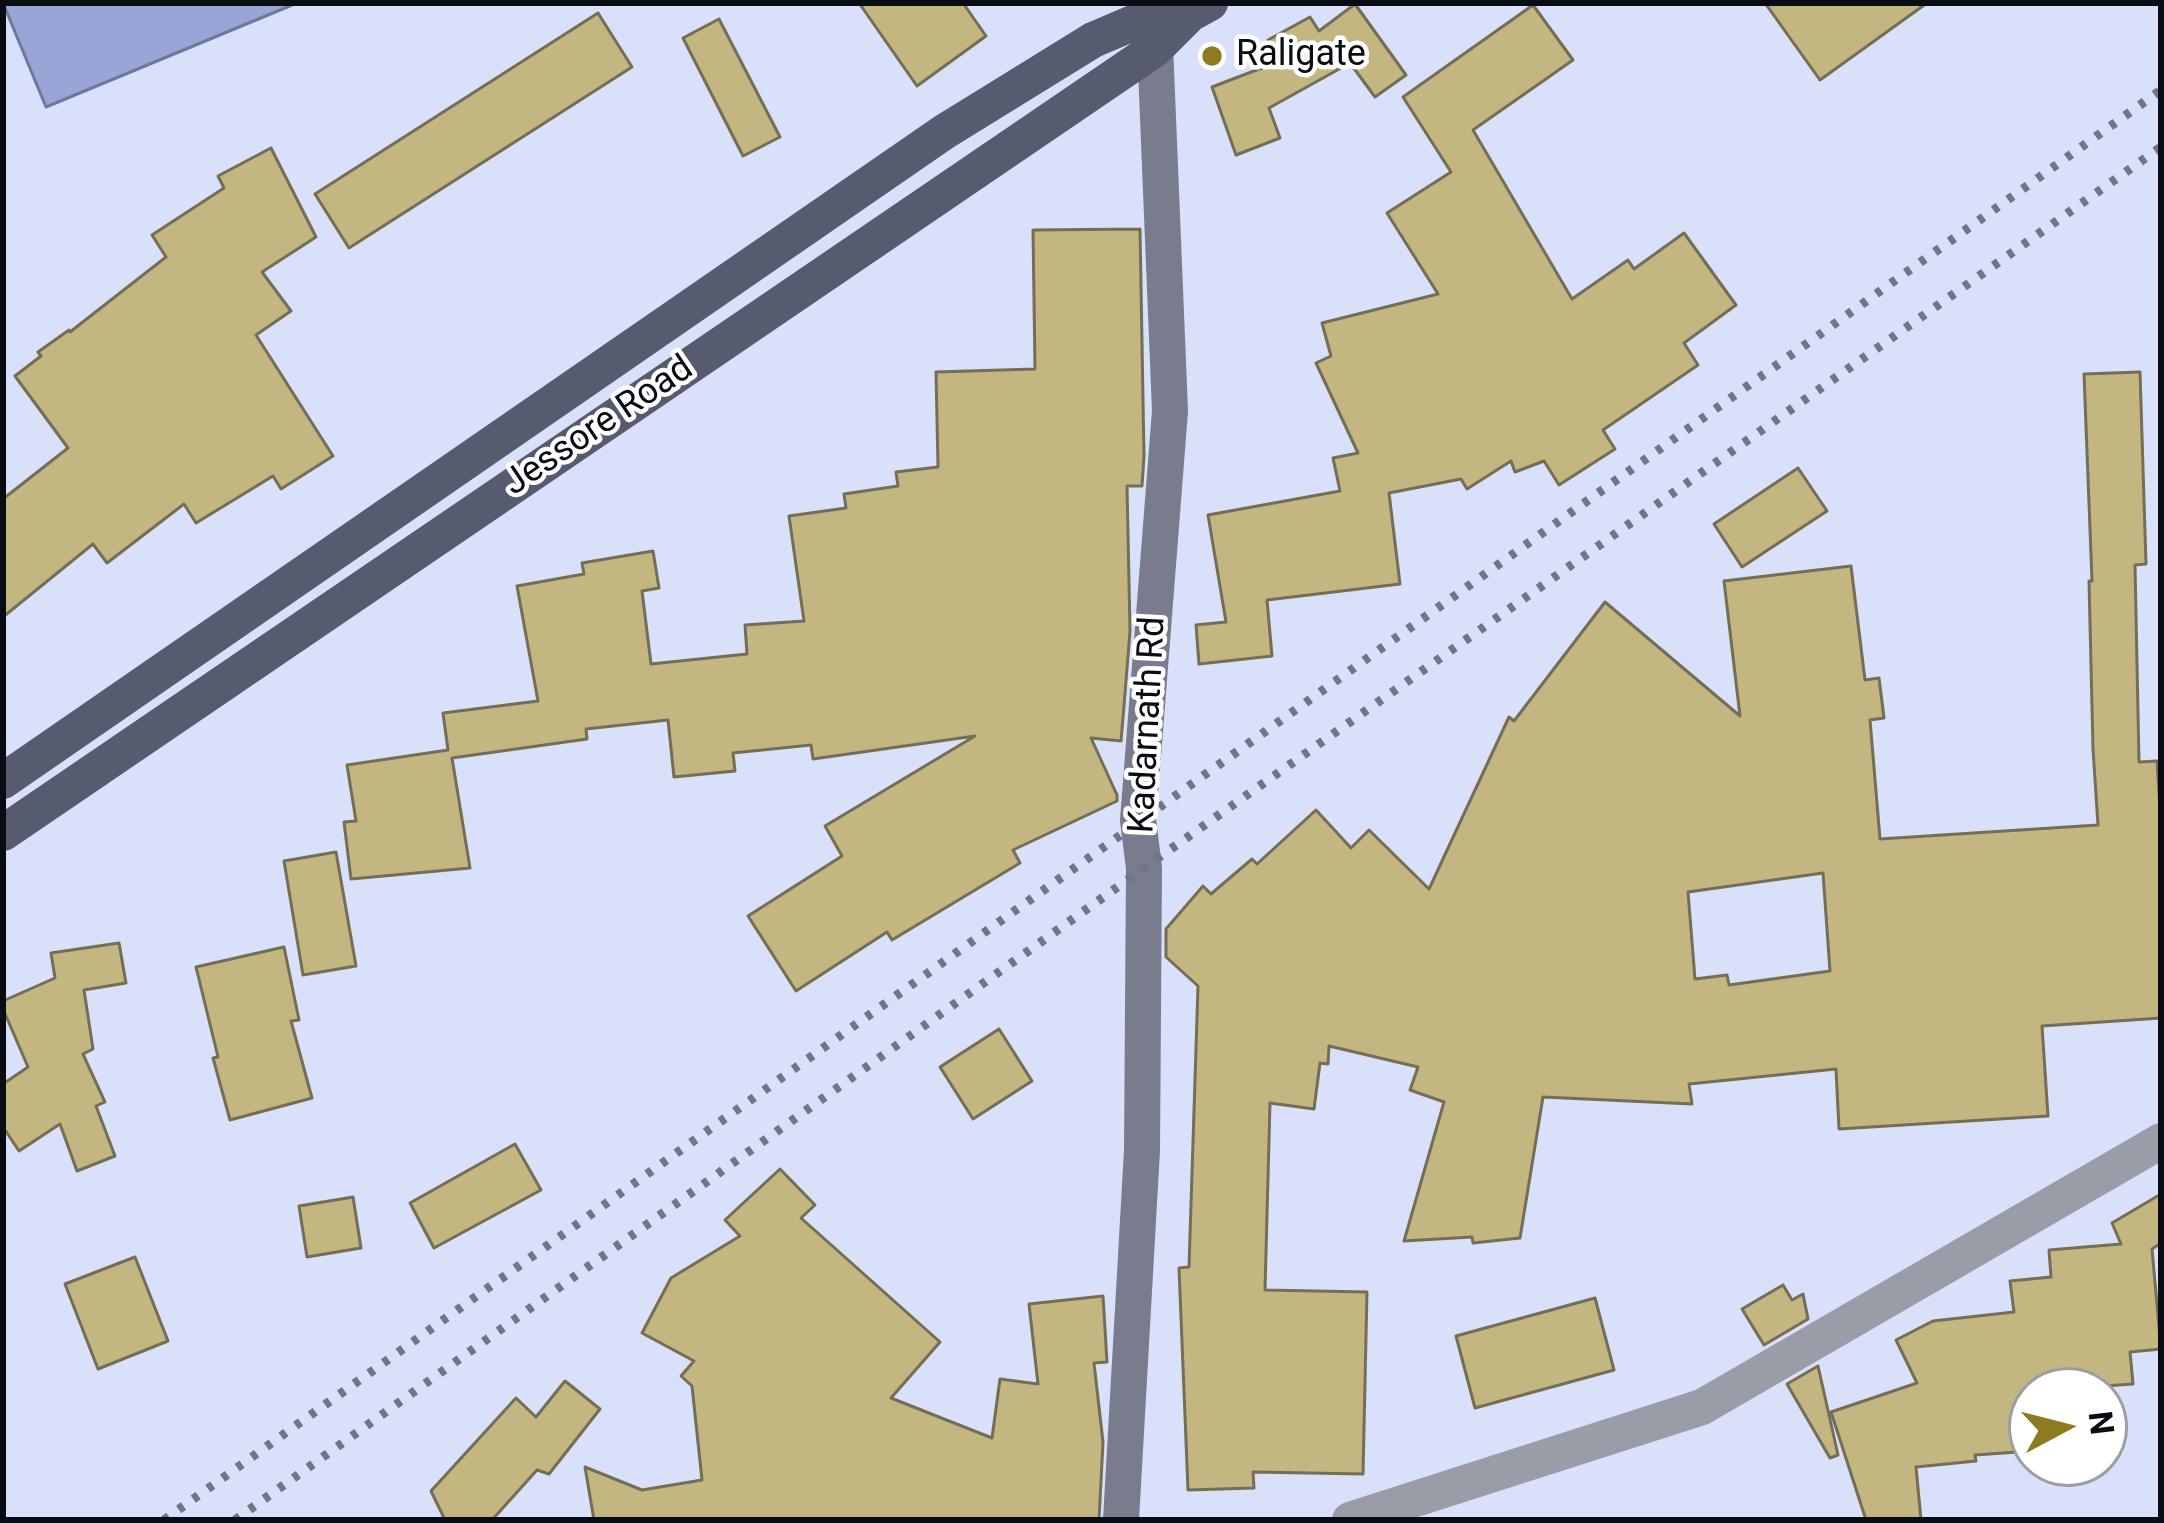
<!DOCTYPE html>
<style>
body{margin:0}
#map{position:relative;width:2164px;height:1523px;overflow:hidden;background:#d9e0fa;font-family:Roboto,sans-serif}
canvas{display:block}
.frame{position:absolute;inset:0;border:6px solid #0a0c14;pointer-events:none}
.north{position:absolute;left:2008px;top:1367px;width:120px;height:120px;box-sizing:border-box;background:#fff;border:3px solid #9d9ea1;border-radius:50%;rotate:83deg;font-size:33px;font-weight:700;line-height:48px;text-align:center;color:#0a0c14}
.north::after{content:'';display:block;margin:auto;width:42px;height:54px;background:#8e7a20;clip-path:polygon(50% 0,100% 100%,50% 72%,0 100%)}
</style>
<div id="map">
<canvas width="2164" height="1523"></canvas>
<div class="frame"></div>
<div class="north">N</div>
</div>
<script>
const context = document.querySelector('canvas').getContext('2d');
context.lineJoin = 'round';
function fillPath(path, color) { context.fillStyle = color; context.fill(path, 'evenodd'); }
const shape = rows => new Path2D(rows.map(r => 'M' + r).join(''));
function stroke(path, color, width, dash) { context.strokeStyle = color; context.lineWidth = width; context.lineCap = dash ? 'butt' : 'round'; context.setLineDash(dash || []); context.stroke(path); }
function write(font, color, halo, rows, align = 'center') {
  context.font = font + ' Roboto,sans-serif'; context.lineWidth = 9; context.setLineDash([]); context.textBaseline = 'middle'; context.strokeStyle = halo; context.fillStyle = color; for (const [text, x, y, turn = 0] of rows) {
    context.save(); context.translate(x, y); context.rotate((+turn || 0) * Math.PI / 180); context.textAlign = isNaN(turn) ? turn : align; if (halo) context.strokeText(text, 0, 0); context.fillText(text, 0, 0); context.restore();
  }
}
const water = shape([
 [3,3,297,3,46,107,3,3]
]);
fillPath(water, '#99a5d6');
stroke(water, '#6e779c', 3);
const building = shape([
 [859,3,963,3,986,36,917,86,859,3],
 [1765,3,1927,3,1820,80,1765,3],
 [1355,4,1406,75,1375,97,1350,63,1269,108,1280,138,1236,155,1212,87,1280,61,1268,40,1310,17,1319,31,1355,4],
 [1533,5,1573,60,1473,130,1572,299,1628,260,1634,269,1684,233,1736,305,1684,343,1698,365,1603,430,1615,449,1559,485,1544,461,1515,472,1511,461,1467,489,1461,479,1389,493,1400,584,1267,600,1272,656,1199,664,1196,625,1226,622,1208,515,1340,491,1333,458,1358,453,1316,363,1331,356,1322,323,1438,294,1387,213,1451,172,1403,97,1533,5],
 [598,13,632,67,349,248,315,194,598,13],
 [719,19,780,137,743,156,683,38,719,19],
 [271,148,316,237,262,272,291,311,256,335,333,456,281,489,273,476,196,523,184,504,107,563,93,544,3,617,3,499,68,448,15,376,41,356,38,352,69,330,70,332,166,257,152,235,224,188,218,176,271,148],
 [1140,229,1144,456,1142,486,1127,486,1130,631,1124,706,1121,741,1091,738,1117,795,1117,801,1013,850,1020,863,892,940,887,932,796,991,748,916,842,856,825,826,975,736,813,759,811,745,733,753,735,771,674,777,668,720,586,729,587,739,452,758,470,868,351,879,344,822,356,821,347,765,448,750,443,713,538,701,517,586,584,574,582,563,653,551,659,588,642,591,651,664,747,654,745,625,804,621,789,516,846,508,844,494,898,486,896,472,938,467,936,372,1035,369,1033,230,1140,229],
 [2140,372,2146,564,2135,565,2139,762,2157,761,2161,824,2161,1018,2042,1026,2048,1116,1839,1129,1836,1069,1689,1084,1692,1104,1543,1097,1520,1238,1473,1243,1472,1237,1404,1241,1444,1102,1410,1090,1418,1067,1329,1046,1328,1064,1320,1063,1314,1109,1270,1103,1265,1290,1367,1292,1363,1474,1253,1472,1254,1488,1188,1490,1179,1268,1189,1267,1198,986,1166,957,1166,929,1203,886,1211,894,1252,859,1257,864,1316,810,1351,848,1369,830,1429,889,1509,717,1514,721,1605,602,1740,716,1724,581,1851,566,1865,680,1879,678,1884,718,1870,720,1880,839,2098,825,2093,749,2089,581,2092,581,2084,374,2140,372],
 [1823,873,1830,971,1729,985,1727,975,1695,979,1688,892,1823,873],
 [1798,468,1827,511,1742,567,1714,524,1798,468],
 [336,852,356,966,303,975,284,861,336,852],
 [119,943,126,983,84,990,93,1049,83,1054,105,1102,96,1106,115,1156,77,1171,60,1124,19,1151,3,1127,3,1084,28,1067,3,1009,3,1001,55,978,51,953,119,943],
 [284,947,299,1020,291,1021,312,1098,230,1120,213,1058,218,1057,196,967,284,947],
 [999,1029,1032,1081,973,1119,940,1067,999,1029],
 [515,1144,541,1190,434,1248,410,1203,515,1144],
 [780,1169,815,1205,801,1218,940,1342,891,1398,992,1438,1000,1379,1038,1384,1029,1304,1103,1296,1107,1362,1094,1363,1103,1442,1099,1520,594,1520,585,1467,642,1490,702,1480,692,1386,681,1376,694,1361,642,1333,671,1278,740,1236,725,1220,780,1169],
 [2161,1194,2161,1243,2152,1249,2161,1349,2130,1352,2133,1384,2032,1391,2032,1451,1975,1455,1976,1461,1916,1467,1921,1520,1866,1520,1831,1412,1917,1383,1896,1340,1933,1321,2014,1312,2010,1281,2051,1277,2049,1250,2121,1244,2112,1223,2161,1194],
 [353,1197,361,1248,307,1257,299,1206,353,1197],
 [135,1257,168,1341,98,1369,65,1284,135,1257],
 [1783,1285,1792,1300,1803,1294,1808,1319,1764,1345,1742,1309,1783,1285],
 [1595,1298,1614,1370,1475,1408,1456,1336,1595,1298],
 [1818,1366,1838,1455,1830,1458,1787,1384,1818,1366],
 [565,1381,600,1409,549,1474,537,1470,492,1520,445,1520,431,1491,516,1398,536,1417,565,1381]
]);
fillPath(building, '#c3b681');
stroke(building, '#746e56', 3);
stroke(shape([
 [1350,1520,1702,1407,2161,1141]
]), '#9a9da8', 36);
stroke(shape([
 [1121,1520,1142,1150,1144,868,1138,820,1170,411,1154,20]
]), '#787c8c', 36);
stroke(shape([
 [3,781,944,132,1093,40,1154,14,1190,14],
 [3,833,1155,49,1190,14,1210,3]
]), '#565b6f', 36);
stroke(shape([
 [164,1520,2161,90],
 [235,1520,1144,868,2161,147]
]), '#717586', 9, [6, 12]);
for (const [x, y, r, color] of [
 [1212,56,12,"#8e7a20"]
]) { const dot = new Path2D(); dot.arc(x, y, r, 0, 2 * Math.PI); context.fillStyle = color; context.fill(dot); stroke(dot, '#fff', 4.5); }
write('36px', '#0a0c14', '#fff', [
 ["Raligate",1236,56]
], 'left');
write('36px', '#0a0c14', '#fff', [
 ["Jessore Road",599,427,-34],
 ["Kadarnath Rd",1149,725,-87]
]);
</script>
